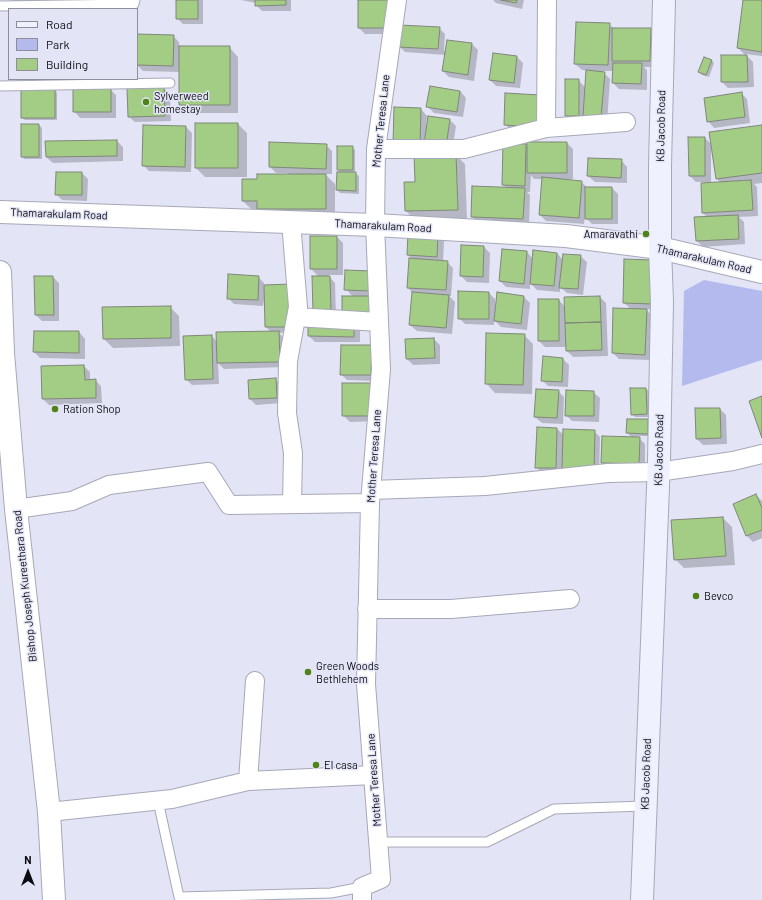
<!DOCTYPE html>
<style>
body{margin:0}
#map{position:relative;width:762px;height:900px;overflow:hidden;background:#e3e5f6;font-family:Barlow,sans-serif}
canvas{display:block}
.legend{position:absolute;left:8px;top:8px;width:130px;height:72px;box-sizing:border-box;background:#e3e5f6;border:1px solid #8d8e9a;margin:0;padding:5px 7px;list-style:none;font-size:12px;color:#0b0c11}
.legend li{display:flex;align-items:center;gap:8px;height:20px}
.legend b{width:20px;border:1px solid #8d8e9a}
.north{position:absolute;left:8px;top:852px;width:40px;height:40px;-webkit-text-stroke:3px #e3e5f6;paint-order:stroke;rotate:0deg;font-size:11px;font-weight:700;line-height:16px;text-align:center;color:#0b0c11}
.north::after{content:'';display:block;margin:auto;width:14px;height:18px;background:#0b0c11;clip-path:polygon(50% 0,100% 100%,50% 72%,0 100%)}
</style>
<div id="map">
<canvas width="762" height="900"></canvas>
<ul class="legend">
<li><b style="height:5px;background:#eff1fe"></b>Road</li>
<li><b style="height:11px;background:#b4b9ee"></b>Park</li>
<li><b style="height:11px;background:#a3cc84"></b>Building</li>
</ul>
<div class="north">N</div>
</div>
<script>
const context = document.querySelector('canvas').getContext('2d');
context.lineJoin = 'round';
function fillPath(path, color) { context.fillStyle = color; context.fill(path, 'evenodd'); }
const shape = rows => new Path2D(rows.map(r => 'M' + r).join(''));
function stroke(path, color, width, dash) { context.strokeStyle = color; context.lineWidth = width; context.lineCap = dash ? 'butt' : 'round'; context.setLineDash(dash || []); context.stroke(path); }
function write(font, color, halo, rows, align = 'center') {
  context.font = font + ' Barlow,sans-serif'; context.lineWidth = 3; context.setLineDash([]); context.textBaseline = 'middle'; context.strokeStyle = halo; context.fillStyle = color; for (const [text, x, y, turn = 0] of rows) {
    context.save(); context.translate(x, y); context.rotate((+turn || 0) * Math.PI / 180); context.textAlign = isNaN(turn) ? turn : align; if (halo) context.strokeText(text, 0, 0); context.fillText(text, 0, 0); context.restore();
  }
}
fillPath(shape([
 [704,280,762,291,762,360,682,386,684,291]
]), '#b4b9ee');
fillPath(shape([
 [12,0,46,0,46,4,17,5],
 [177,0,203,0,203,24,183,24,177,18],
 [241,0,291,0,291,11,262,11,256,5,256,3],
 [359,0,397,34,365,34,359,28],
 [493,0,524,0,522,9,496,3],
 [744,0,762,0,762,56,745,54,753,62,754,87,728,88,722,82,746,56,738,48],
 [609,24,614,29,651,29,657,36,656,67,644,67,647,70,647,90,619,89,613,83,613,71,602,71,610,79,607,123,584,115,584,122,572,122,566,116,578,80,586,88,587,70,582,70,575,64],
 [439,28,445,34,444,51,472,44,478,50,474,81,449,77,443,71,446,55,405,52,399,46],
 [137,35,173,36,179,42,179,47,229,47,238,57,238,113,190,113,180,104,180,72,143,71,137,65],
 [517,57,523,63,520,88,496,86,490,80],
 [711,60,714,63,709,77,702,75,699,72],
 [92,79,132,79,132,83,97,83],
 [164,88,170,95,171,121,135,122,128,116],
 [110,89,116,95,116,118,80,118,74,111],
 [55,90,57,93,57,120,25,120,22,118],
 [460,91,466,98,463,117,434,113,428,107],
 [741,93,747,99,750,123,714,128,708,121],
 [540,96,544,132,511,130,505,124],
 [421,109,427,116,426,125,428,126,429,117,450,120,456,126,452,153,400,150],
 [238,124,247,133,247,177,205,177,196,168],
 [39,125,42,128,42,159,24,159,22,156],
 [762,126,762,183,754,184,757,187,758,216,739,217,744,222,745,244,703,247,697,241,708,218,703,213,721,183,717,179],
 [186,127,192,133,191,172,149,171,143,165],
 [705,138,711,144,711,182,696,182,690,176],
 [117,141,123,147,123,161,53,163,46,157],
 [567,143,573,149,573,179,566,179,566,180,581,182,588,188,612,188,618,194,618,224,592,224,585,217,584,224,546,221,540,215,543,179,534,179,531,175,530,192,527,192,530,195,529,225,478,223,472,217,507,188,503,185,525,145,528,148],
 [326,145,332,151,332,174,325,174,335,184,335,217,267,217,260,210,252,210,243,201,258,180,288,175,288,173,276,173,270,167],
 [338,147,352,147,355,150,355,173,359,176,359,194,340,193,337,190,340,173,338,170],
 [456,155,465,164,467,219,415,220,406,211,416,183],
 [621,160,627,167,627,183,595,182,588,176],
 [82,173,88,179,87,201,62,200,56,194],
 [438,235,444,241,443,262,447,262,453,268,451,296,449,296,455,302,452,334,417,331,410,325,413,293,408,288,413,260,408,255],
 [337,237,343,243,343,275,328,275,335,283,336,317,320,318,319,277,311,269],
 [484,247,490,253,489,283,467,282,461,276],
 [527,252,533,259,557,253,563,260,580,256,587,262,583,295,567,293,560,287,560,292,537,290,530,283,530,289,506,287,500,281],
 [625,260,657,310,646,309,652,316,651,360,619,359,613,353,614,309,631,309,624,303],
 [346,271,377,296,353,324,360,330,360,342,315,342,309,336,349,324,353,297,346,289],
 [53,277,59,283,59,321,42,321,36,315],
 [258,277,264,283,264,286,297,332,279,333,284,338,285,367,224,369,218,363,219,384,192,385,186,379,212,336,217,342,271,332,266,327,265,299,264,299,263,306,234,304,228,298],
 [489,293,495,299,495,311,524,297,530,303,527,330,501,327,494,320,494,325,465,324,459,318],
 [600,297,606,303,608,356,573,357,567,351,566,347,545,347,539,341,539,300,559,300,565,307],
 [170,307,179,316,180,346,113,348,104,339],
 [35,332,79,332,85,339,85,359,40,358,34,352],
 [524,335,533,344,532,394,495,393,486,383],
 [434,339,440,345,440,364,413,365,407,359],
 [372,346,377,381,347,380,341,374],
 [544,357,563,359,569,365,568,387,548,386,542,380],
 [84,366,90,372,90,381,95,380,101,386,102,403,49,405,43,399,42,367],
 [275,379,281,385,282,403,256,405,250,399],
 [343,384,380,421,350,422,343,415],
 [646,389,649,391,649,417,635,417,632,414],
 [558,391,564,397,563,424,542,423,535,417],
 [593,392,600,398,599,422,572,421,566,415],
 [720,409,726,415,727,444,703,445,697,439],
 [647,420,650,423,650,436,637,436,645,444,645,469,609,469,602,463,632,437,627,433],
 [557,429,564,435,594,431,600,437,599,476,569,476,562,468,562,474,543,473,536,467],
 [756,495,762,501,762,538,753,542,747,536,734,504],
 [723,518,732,527,735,565,684,568,675,559]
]), '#0003');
const building = shape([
 [176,0,198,0,198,19,176,19,176,0],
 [255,0,286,0,286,5,255,6,255,0],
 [358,0,391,0,391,28,358,28,358,0],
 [501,0,517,0,516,3,501,0],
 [743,0,762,0,762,52,737,48,743,0],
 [576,22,610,23,608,65,574,64,576,22],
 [399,25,440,27,438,49,398,47,399,25],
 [612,28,651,28,650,61,612,61,612,28],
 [137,34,174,35,173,66,137,65,137,34],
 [447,40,472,43,468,75,442,71,447,40],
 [179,46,230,46,230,105,179,105,179,46],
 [493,53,517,56,514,83,489,80,493,53],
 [721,55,747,55,748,82,721,82,721,55],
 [704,57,712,60,706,75,698,72,704,57],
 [613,63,642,63,641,84,612,83,613,63],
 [586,70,605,72,601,117,583,116,586,70],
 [565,79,579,79,579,116,565,116,565,79],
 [430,86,460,91,457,112,426,107,430,86],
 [164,87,165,116,128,117,127,88,164,87],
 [73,88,111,88,111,112,73,112,73,88],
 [21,89,55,89,55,118,21,118,21,89],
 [742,92,745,117,707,122,704,98,742,92],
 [505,93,540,95,539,127,504,125,505,93],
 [394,107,421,108,420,145,393,144,394,107],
 [428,116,450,119,446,147,424,144,428,116],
 [195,123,238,123,238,168,195,168,195,123],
 [21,124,39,124,39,157,21,157,21,124],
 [143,125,186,126,185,167,142,166,143,125],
 [762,125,762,173,716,179,709,132,762,125],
 [688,137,705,137,705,176,689,176,688,137],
 [117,140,117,156,46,157,45,141,117,140],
 [269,142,327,144,326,169,269,167,269,142],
 [527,142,567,142,567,173,527,173,527,142],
 [503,143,526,144,525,186,502,185,503,143],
 [337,146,353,146,353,170,337,170,337,146],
 [456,154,458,210,405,211,404,182,415,182,414,155,456,154],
 [588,158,622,159,621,178,587,176,588,158],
 [56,172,82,172,82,195,55,195,56,172],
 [337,172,356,172,356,191,336,190,337,172],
 [257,174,326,174,326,209,257,209,257,201,242,201,242,179,257,179,257,174],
 [542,177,582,181,579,218,539,215,542,177],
 [751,180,753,210,702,213,701,183,751,180],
 [472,186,525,188,523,219,471,217,472,186],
 [585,187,612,187,612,219,585,219,585,187],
 [738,215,739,239,696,241,694,217,738,215],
 [408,232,438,234,437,257,407,255,408,232],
 [310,236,337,236,337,269,310,269,310,236],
 [461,245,484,246,483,277,460,276,461,245],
 [502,249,527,251,524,284,499,281,502,249],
 [533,250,557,253,554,286,530,284,533,250],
 [563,254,581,255,578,289,559,288,563,254],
 [409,258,448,261,446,290,407,288,409,258],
 [624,259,652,260,652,304,623,303,624,259],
 [345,270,372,271,371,291,344,290,345,270],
 [228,274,259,276,258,300,227,299,228,274],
 [34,276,53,276,54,315,35,315,34,276],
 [312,276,330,276,331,311,313,312,312,276],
 [290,284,292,327,265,327,264,285,290,284],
 [458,291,489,292,489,319,458,319,458,291],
 [412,292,449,295,446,328,409,325,412,292],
 [497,292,524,296,521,324,494,321,497,292],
 [342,296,370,296,370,318,342,318,342,296],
 [600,296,601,322,565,323,564,297,600,296],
 [538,299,559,299,559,341,538,341,538,299],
 [171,306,171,338,103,339,102,307,171,306],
 [613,308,647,309,645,355,612,353,613,308],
 [601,322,602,350,566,351,565,323,601,322],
 [308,323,354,323,354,337,308,336,308,323],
 [34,331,79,331,79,353,33,352,34,331],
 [279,331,280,362,217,363,216,332,279,331],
 [486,333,525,334,523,385,485,384,486,333],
 [212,335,213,379,185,380,183,336,212,335],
 [434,338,435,358,406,359,405,339,434,338],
 [341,345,372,345,371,375,340,375,341,345],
 [543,356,563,358,562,382,541,381,543,356],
 [84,365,85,380,96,379,96,398,42,399,41,366,84,365],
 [276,378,277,398,249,399,248,380,276,378],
 [342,383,374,383,374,416,342,416,342,383],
 [630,388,646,388,647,414,631,415,630,388],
 [536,389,559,390,557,418,534,417,536,389],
 [566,390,594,391,594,416,565,416,566,390],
 [762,396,762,438,749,401,762,396],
 [695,408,720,408,721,438,696,439,695,408],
 [627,419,648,419,648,434,626,433,627,419],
 [537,427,557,428,556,468,535,468,537,427],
 [563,429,595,430,594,471,562,470,563,429],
 [602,436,640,437,639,464,601,463,602,436],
 [756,494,762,508,762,530,746,536,733,504,756,494],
 [723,517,726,556,674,560,671,520,723,517]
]);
fillPath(building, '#a3cc84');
stroke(building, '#7f8779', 1);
const service = shape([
 [0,6,134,4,135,0],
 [0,86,170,83],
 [158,801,179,897,331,893,362,887],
 [378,842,487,842,554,809,645,806]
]);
const minor = shape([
 [546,128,547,0],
 [376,149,464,149,546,128,626,122],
 [291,222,298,307,288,361,287,413,293,453,292,504],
 [296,317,379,322],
 [371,490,485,486,608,473,658,472,733,461,762,454],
 [16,509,72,501,109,485,208,472,229,505,370,503],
 [367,609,451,609,570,599],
 [248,781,255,681],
 [49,812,172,799,248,781,373,775],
 [362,900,362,887,381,879,366,684,370,503,381,369,375,225,376,149,397,0]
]);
const tertiary = shape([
 [0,212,375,225,566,236,660,248,762,272],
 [0,272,3,353,16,509,49,812,54,900]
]);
const secondary = shape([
 [642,900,659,461,662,302,660,248,660,166,664,0]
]);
stroke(service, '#a6a8b8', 11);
stroke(minor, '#a6a8b8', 20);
stroke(tertiary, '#a6a8b8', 24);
stroke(secondary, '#a6a8b8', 24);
stroke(service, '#fff', 9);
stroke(minor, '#fff', 18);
stroke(tertiary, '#fff', 22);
stroke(secondary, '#eff1fe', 22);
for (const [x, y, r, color] of [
 [146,102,4,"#4f8317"],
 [646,234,4,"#4f8317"],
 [55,409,4,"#4f8317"],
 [696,596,4,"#4f8317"],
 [308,672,4,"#4f8317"],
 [316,765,4,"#4f8317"]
]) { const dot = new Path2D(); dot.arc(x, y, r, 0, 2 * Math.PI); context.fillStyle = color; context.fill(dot); stroke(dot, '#e3e5f6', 1.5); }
write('11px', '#0b0c11', '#e3e5f6', [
 ["Sylverweed",154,96],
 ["homestay",154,109],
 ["Amaravathi",638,234,"right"],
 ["Ration Shop",63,409],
 ["Bevco",704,596],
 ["Green Woods",316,666],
 ["Bethlehem",316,679],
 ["El casa",324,765]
], 'left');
write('11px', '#0b0c11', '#e3e5f6', [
 ["Mother Teresa Lane",381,121,-84],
 ["KB Jacob Road",661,126,-89],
 ["Thamarakulam Road",59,214,2],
 ["Thamarakulam Road",383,226,3],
 ["Thamarakulam Road",704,259,13],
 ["KB Jacob Road",659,450,-89],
 ["Mother Teresa Lane",374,456,-86],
 ["Bishop Joseph Kureethara Road",25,586,-96],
 ["KB Jacob Road",646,774,-88],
 ["Mother Teresa Lane",374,780,-94]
]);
</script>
